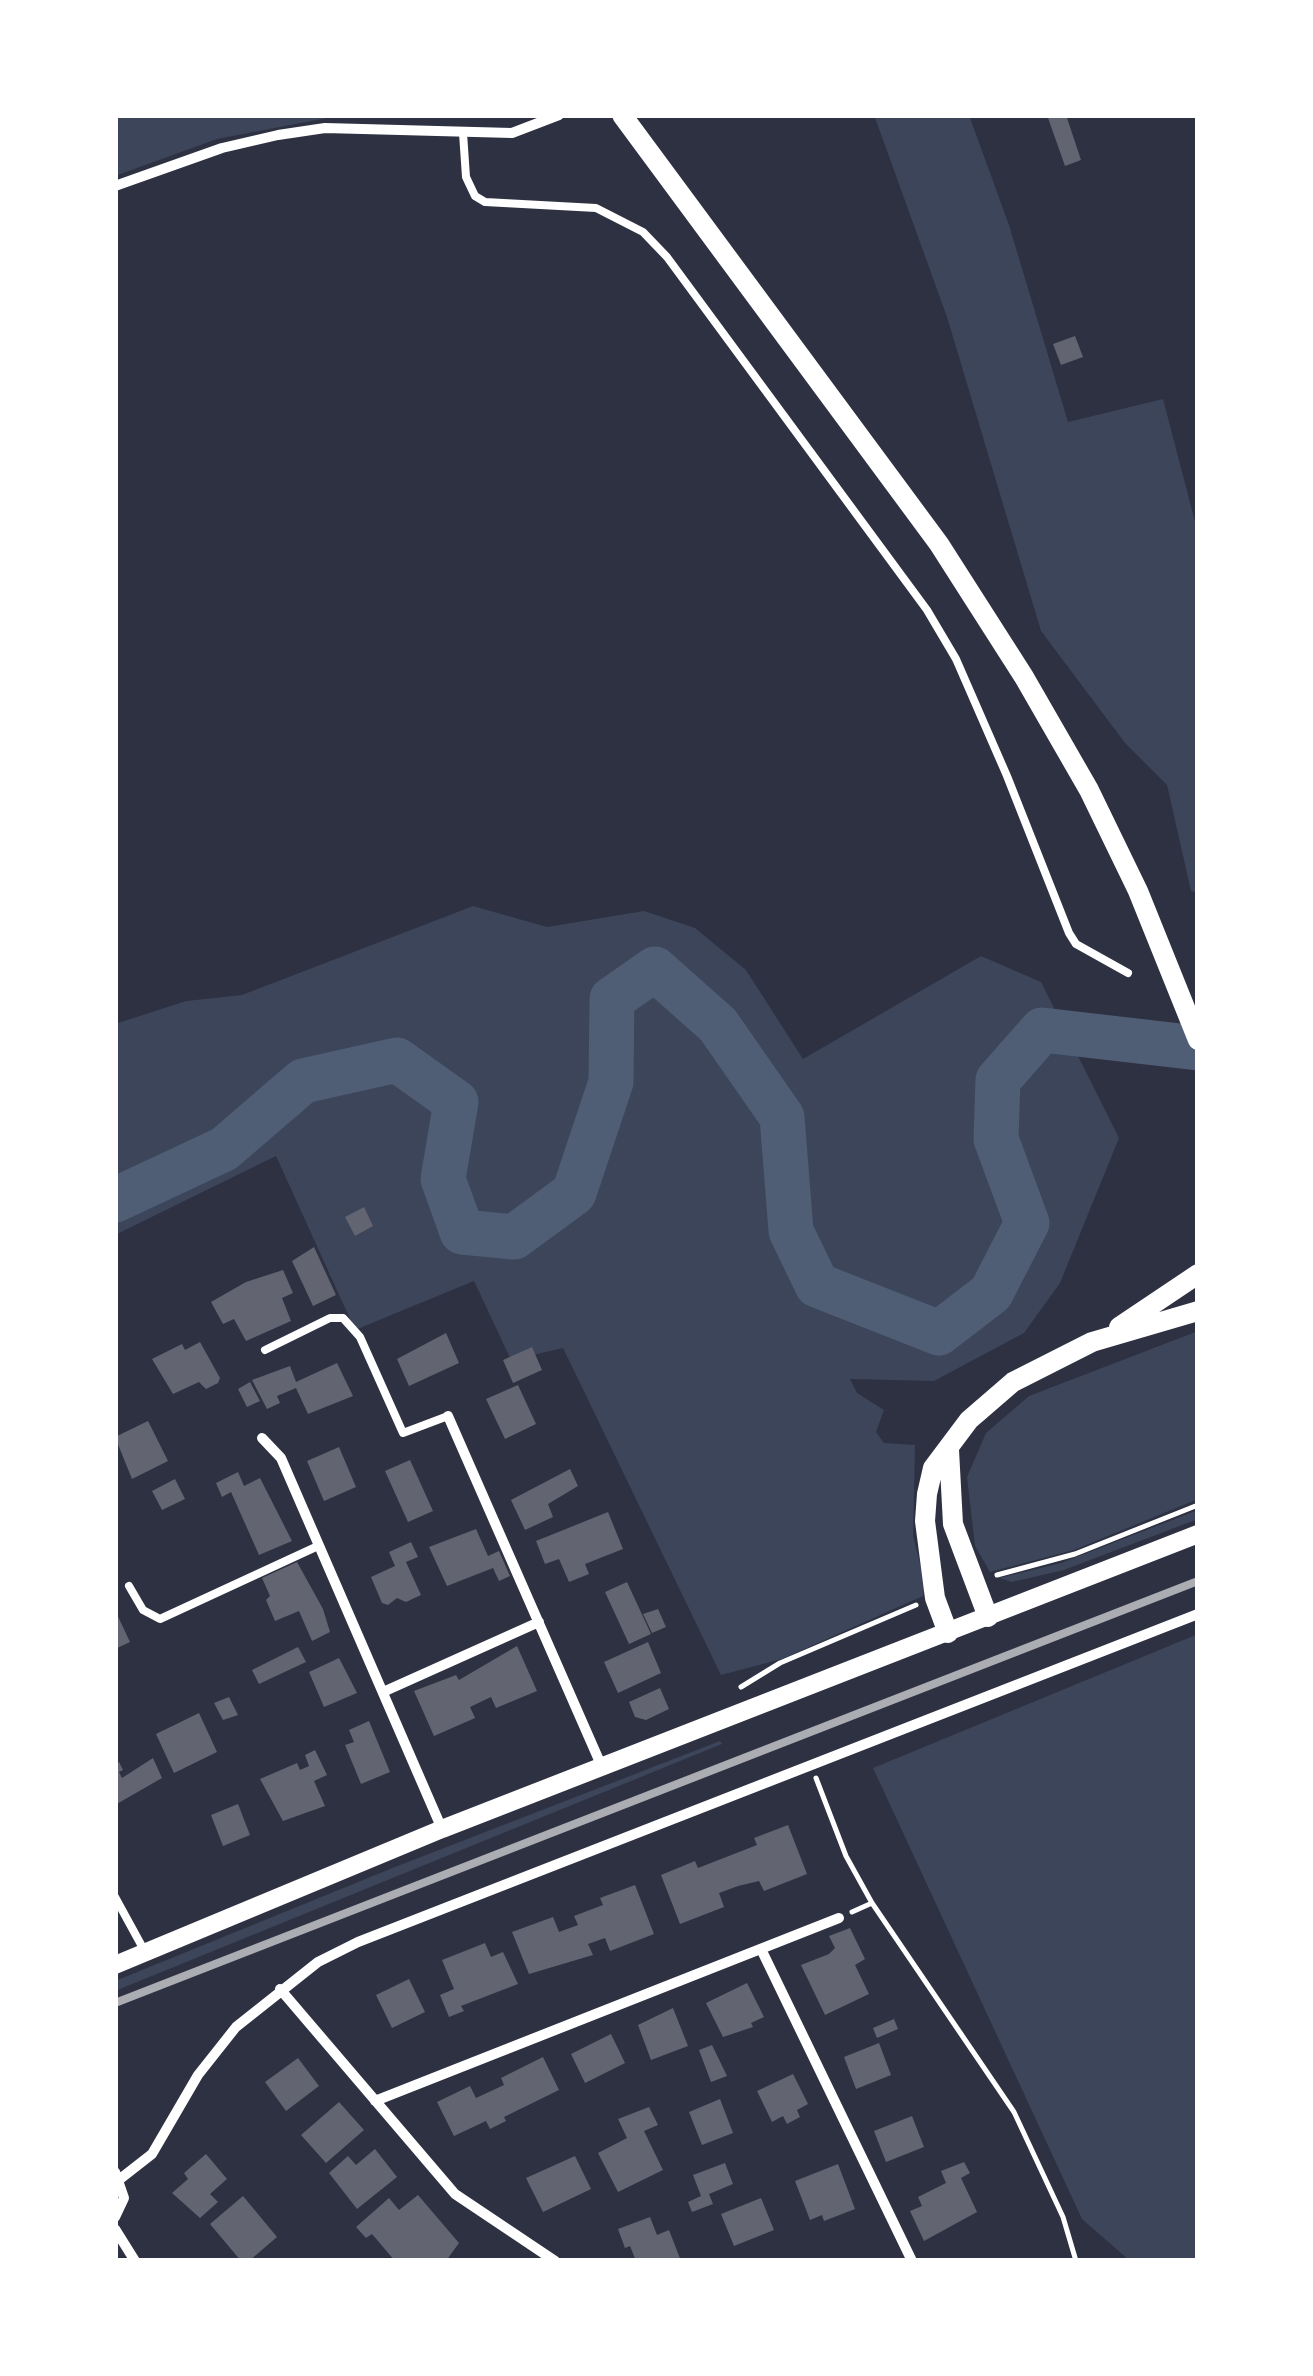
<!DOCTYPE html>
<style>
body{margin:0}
#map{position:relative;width:1313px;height:2376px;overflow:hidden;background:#2d3142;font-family:Arial,sans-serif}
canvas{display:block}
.frame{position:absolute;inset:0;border:118px solid #fff;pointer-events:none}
</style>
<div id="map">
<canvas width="1313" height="2376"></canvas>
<div class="frame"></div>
</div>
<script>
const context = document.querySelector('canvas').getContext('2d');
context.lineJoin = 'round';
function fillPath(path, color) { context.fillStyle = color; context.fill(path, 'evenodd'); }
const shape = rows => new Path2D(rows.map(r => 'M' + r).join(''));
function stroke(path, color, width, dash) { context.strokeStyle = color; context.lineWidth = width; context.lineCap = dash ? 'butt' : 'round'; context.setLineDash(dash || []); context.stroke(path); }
fillPath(shape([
 [115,115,343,115,217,139,115,176],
 [874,115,969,115,1009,225,1068,422,1163,399,1198,533,1198,893,1191,891,1167,785,1125,743,1041,631,947,317],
 [473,906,547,927,644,911,695,928,746,970,803,1059,981,956,1041,982,1119,1138,1060,1283,1024,1333,934,1381,850,1379,857,1393,884,1410,876,1432,884,1443,915,1445,913,1536,925,1583,923,1596,782,1659,721,1675,563,1348,511,1360,474,1281,355,1330,276,1156,115,1235,115,1024,186,1001,242,995],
 [1198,1331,1198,1499,1074,1550,990,1572,975,1546,967,1477,986,1433,1029,1396],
 [1198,1510,1198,1519,1064,1570,1012,1582,999,1578,1061,1563],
 [1198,1634,1198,2261,1130,2261,1082,2219,873,1768],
 [720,1741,722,1744,115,1991,115,1981,395,1867]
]), '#3c4559');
stroke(shape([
 [115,1200,224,1149,303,1081,397,1060,456,1102,443,1179,462,1232,514,1237,574,1193,611,1082,612,999,655,969,718,1025,782,1117,791,1231,817,1285,939,1333,991,1293,1027,1223,996,1139,998,1080,1042,1030,1198,1048]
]), '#4f5d75', 45);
fillPath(shape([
 [1047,115,1066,115,1081,160,1065,166],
 [1075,336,1083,357,1061,365,1053,344],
 [364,1207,373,1226,355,1236,345,1217],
 [314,1247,336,1295,313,1306,292,1261],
 [283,1270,293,1293,282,1298,291,1321,246,1341,234,1319,223,1324,211,1302,246,1282],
 [446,1333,459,1363,409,1386,397,1359],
 [200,1342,220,1378,218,1383,206,1389,199,1382,173,1394,152,1359,182,1344,185,1350],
 [532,1347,542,1370,513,1383,503,1360],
 [337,1363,353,1396,308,1414,296,1388,277,1396,280,1403,267,1409,252,1380,290,1366,296,1382],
 [250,1382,260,1401,247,1407,238,1389],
 [518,1385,536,1424,505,1439,486,1399],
 [148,1421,168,1461,132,1479,115,1437],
 [339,1447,356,1487,324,1501,307,1461],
 [410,1460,433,1511,408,1522,385,1471],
 [570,1469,578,1486,548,1504,553,1517,525,1530,511,1500],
 [238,1472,244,1486,260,1478,292,1541,259,1555,231,1492,222,1497,216,1483],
 [175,1479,185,1499,162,1510,152,1491],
 [608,1512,623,1549,585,1564,589,1574,569,1582,559,1559,545,1564,536,1541],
 [476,1529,488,1556,499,1551,510,1576,499,1581,493,1568,447,1586,429,1547],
 [411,1542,418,1557,406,1562,421,1595,406,1602,397,1598,388,1605,382,1603,371,1577,395,1566,389,1552],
 [297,1562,323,1609,330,1632,312,1641,299,1611,275,1621,266,1600,270,1596,262,1578],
 [627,1582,651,1634,629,1644,605,1592],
 [658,1609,666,1627,652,1633,643,1614],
 [115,1610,130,1642,115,1649],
 [648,1642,661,1673,618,1693,604,1662],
 [517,1646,537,1691,496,1708,491,1697,470,1707,475,1718,434,1736,414,1691,456,1675,459,1680],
 [298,1647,306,1662,259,1684,252,1670],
 [339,1658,357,1693,324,1707,309,1672],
 [660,1688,669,1709,646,1720,635,1717,629,1702],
 [229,1697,238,1715,223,1720,214,1703],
 [199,1713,217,1752,174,1773,156,1734],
 [369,1721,390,1772,361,1784,345,1745,354,1742,349,1730],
 [315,1750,327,1775,314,1781,325,1806,283,1821,260,1779,297,1763,300,1770,309,1766,305,1755],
 [153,1758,162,1778,115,1805,115,1764,119,1762,123,1770,119,1772,122,1778],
 [238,1804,250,1835,223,1846,211,1815],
 [788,1825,807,1874,764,1891,759,1881,738,1886,719,1893,724,1907,680,1924,661,1875,695,1861,698,1868,757,1845,754,1838],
 [635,1885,654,1934,610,1951,605,1938,588,1944,593,1955,529,1974,512,1932,553,1917,559,1932,578,1925,574,1916,603,1905,600,1898],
 [850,1928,865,1959,855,1965,869,1994,825,2015,801,1965,829,1954,835,1948,829,1936],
 [485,1943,491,1957,503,1952,518,1984,461,2006,464,2011,449,2017,440,1995,454,1989,442,1960],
 [409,1979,425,2012,392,2028,376,1995],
 [747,1983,764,2017,751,2023,753,2027,723,2037,706,2003],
 [673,2008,688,2046,651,2060,638,2025],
 [894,2019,898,2029,877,2038,873,2028],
 [611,2034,625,2063,585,2083,571,2054],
 [879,2043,891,2075,856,2089,844,2057],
 [712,2045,727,2076,711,2082,699,2050],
 [543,2057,559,2090,504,2117,506,2121,490,2129,486,2121,454,2136,437,2102,470,2086,476,2098,504,2085,501,2078],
 [298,2058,319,2086,286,2111,265,2082],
 [793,2074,808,2104,797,2110,800,2117,787,2124,783,2116,772,2122,757,2091],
 [720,2099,733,2133,702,2145,689,2112],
 [339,2102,364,2130,326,2163,301,2135],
 [649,2107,658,2125,644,2131,663,2170,618,2192,598,2153,627,2138,618,2119],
 [912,2116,924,2147,886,2162,874,2131],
 [375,2149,397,2177,357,2209,329,2173,348,2156,356,2165],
 [206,2154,227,2179,210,2194,218,2202,200,2218,172,2193,188,2179,184,2173],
 [575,2156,591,2189,543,2212,526,2178],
 [964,2162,970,2173,961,2178,977,2212,924,2241,910,2211,922,2206,918,2197,946,2183,941,2171],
 [725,2163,733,2184,709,2194,713,2204,692,2212,688,2202,701,2196,693,2175],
 [838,2164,855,2209,824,2221,822,2215,810,2220,795,2181],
 [418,2195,459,2243,446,2261,395,2261,372,2234,366,2238,356,2227,389,2198,399,2210],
 [243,2196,277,2237,249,2261,241,2261,210,2224],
 [761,2198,774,2230,734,2246,721,2214],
 [650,2217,657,2235,669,2230,681,2261,636,2261,630,2246,625,2248,618,2229]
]), '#626471');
stroke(shape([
 [997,1575,1075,1554,1198,1505],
 [741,1687,780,1663,916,1605],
 [816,1778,846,1856,872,1903,1014,2112,1063,2217,1076,2261],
 [852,1912,872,1903]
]), '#fff', 5);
stroke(shape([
 [463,133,466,177,475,196,485,202,596,208,643,232,667,257,927,610,956,659,1007,776,1069,933,1076,944,1128,973],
 [265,1350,330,1318,343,1318,360,1337,403,1433,448,1416],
 [129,1586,143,1610,160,1619,318,1546],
 [115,1897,144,1950]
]), '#fff', 8);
stroke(shape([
 [115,186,222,148,278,135,325,128,512,133,559,115],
 [448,1416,602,1767],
 [262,1438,281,1458,442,1829],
 [383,1692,539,1622],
 [761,1949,912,2261],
 [280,1989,455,2194,555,2261],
 [375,2101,839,1918],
 [115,2172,124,2198,115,2217],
 [120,2179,152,2154,198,2075,236,2027,318,1962,358,1942,1198,1614],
 [115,2229,135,2261]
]), '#fff', 10);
stroke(shape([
 [115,1965,442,1829,1198,1534]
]), '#fff', 18);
stroke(shape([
 [622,115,939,544,1024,677,1089,790,1138,891,1198,1040],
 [1119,1327,1198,1274],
 [949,1450,953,1524,988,1617],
 [948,1633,935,1598,925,1521,927,1494,933,1468,969,1420,1013,1382,1092,1342,1198,1311]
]), '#fff', 20);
stroke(shape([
 [115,2003,1198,1581]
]), '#abadb3', 8);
</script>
